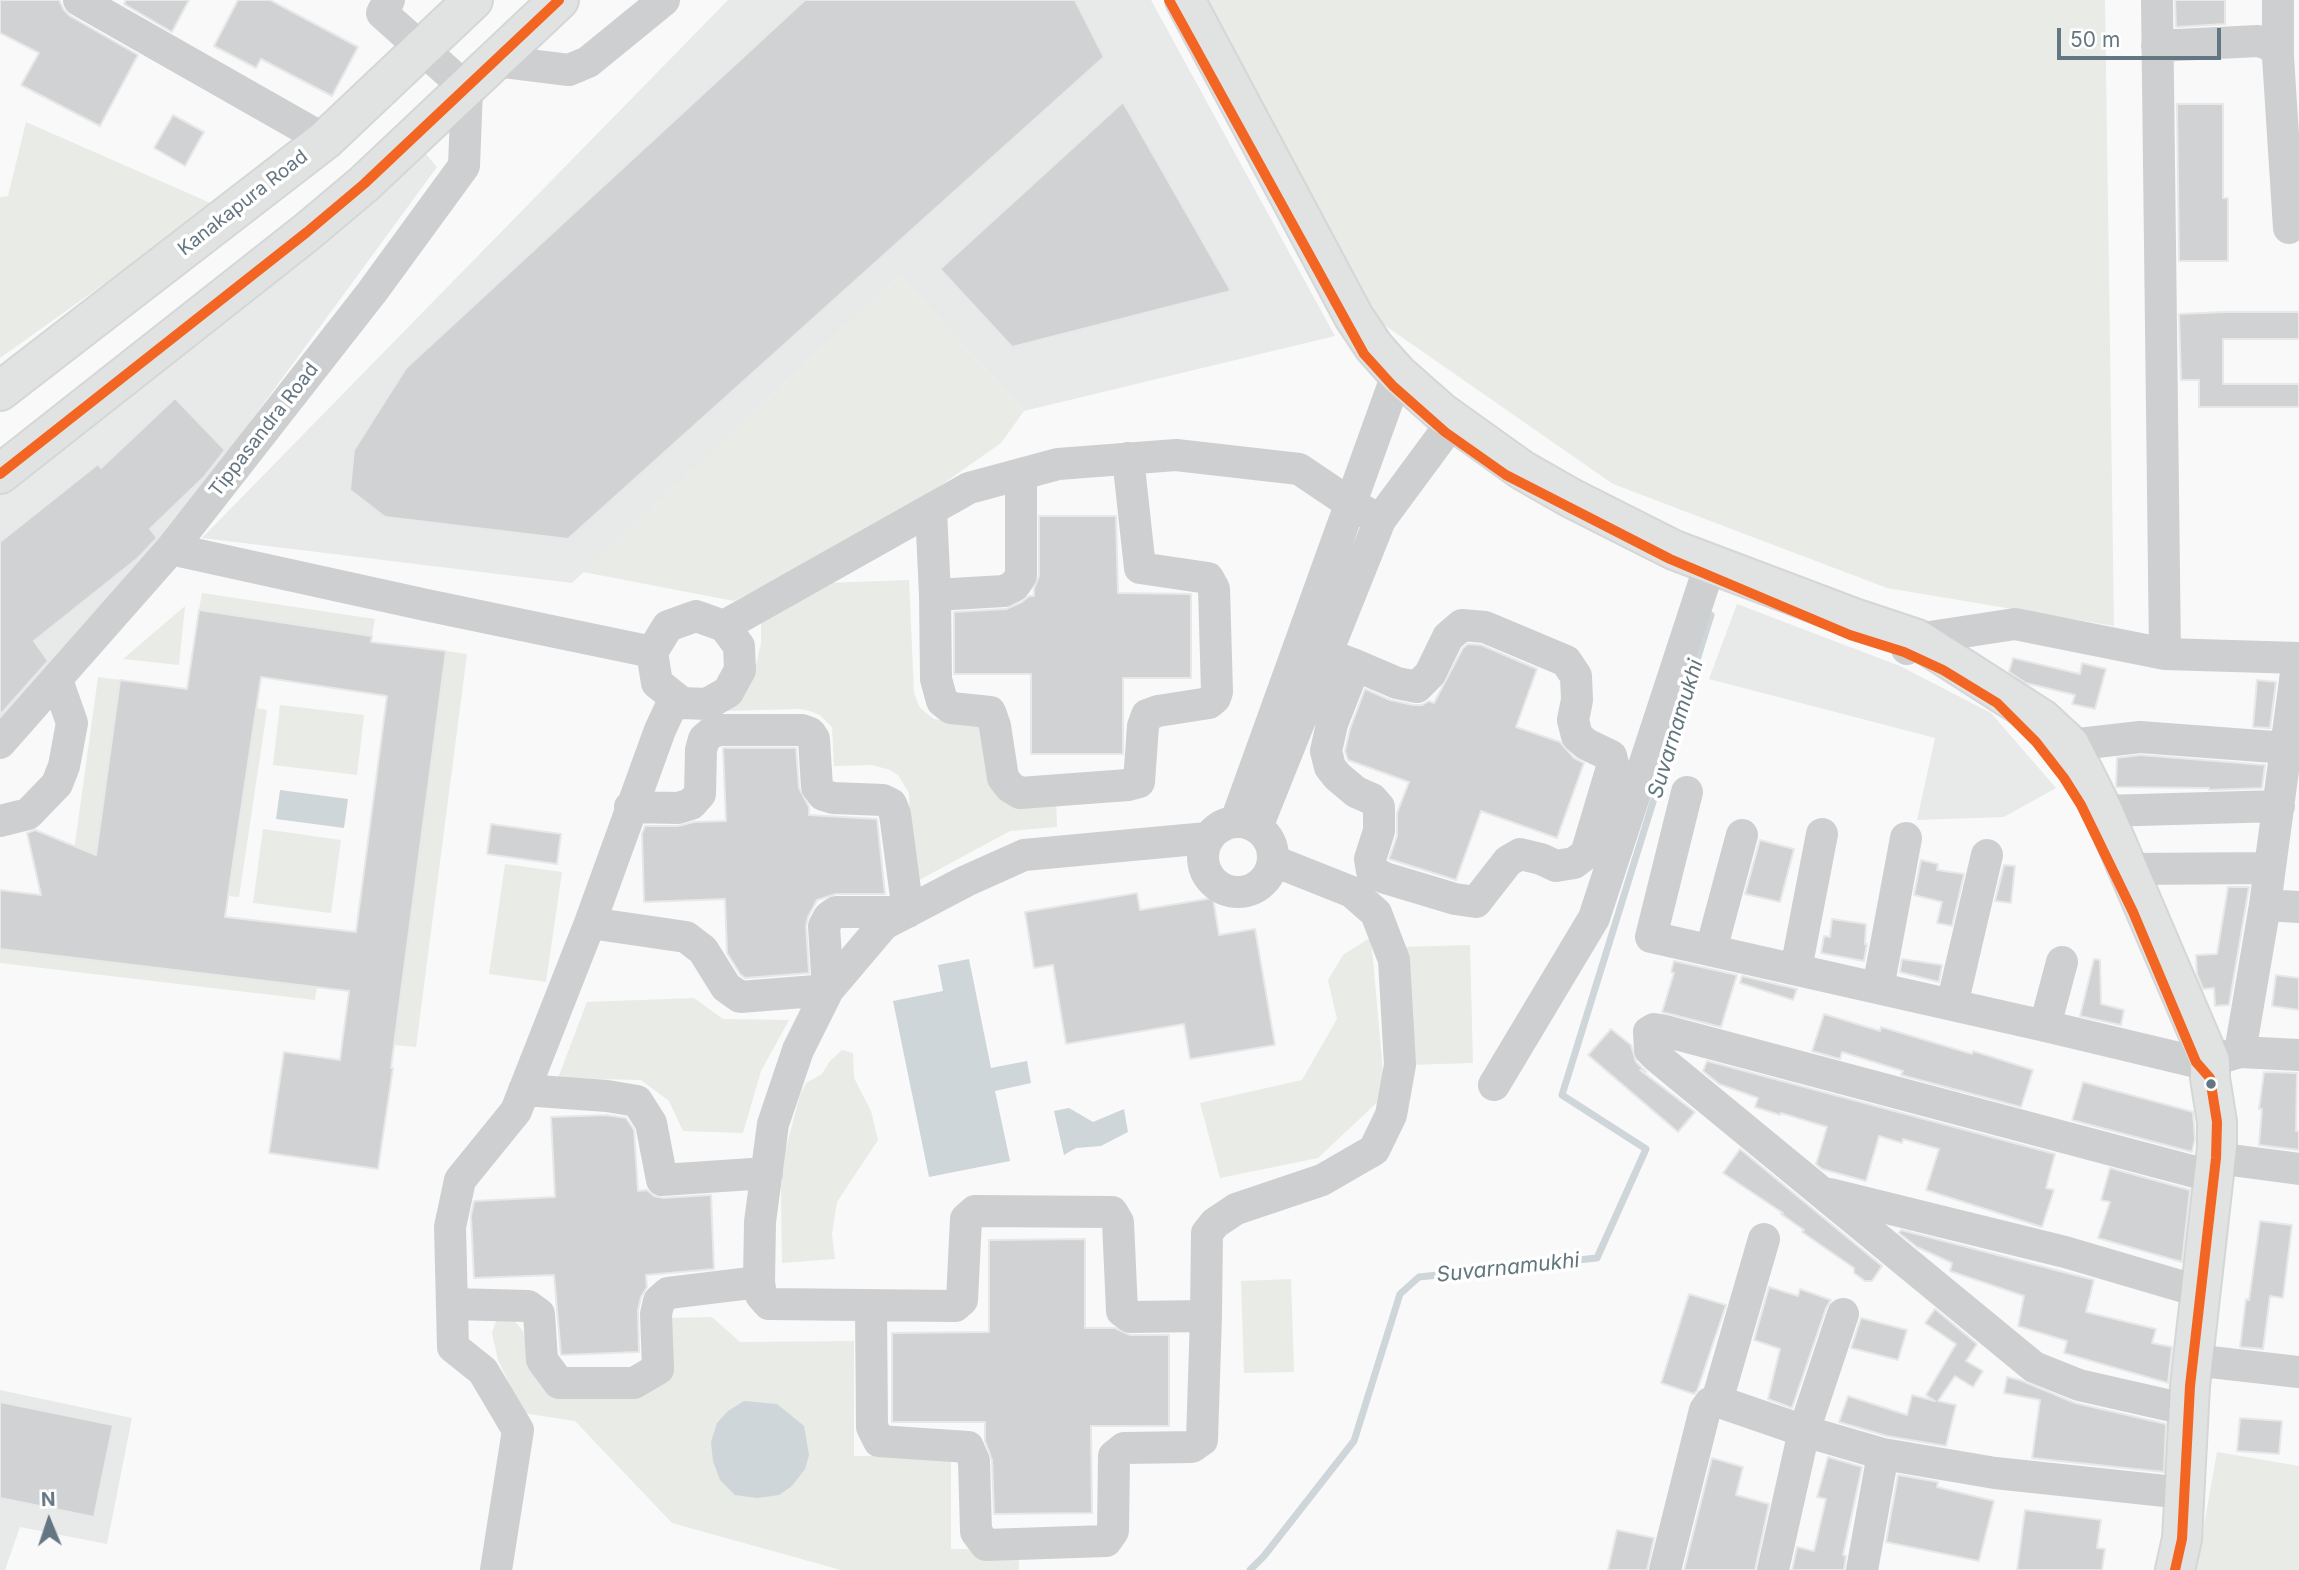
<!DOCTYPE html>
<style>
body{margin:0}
#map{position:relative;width:2299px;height:1570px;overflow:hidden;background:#f9f9f9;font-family:Inter,sans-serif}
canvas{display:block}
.north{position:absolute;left:14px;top:1486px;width:70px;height:70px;-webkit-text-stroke:5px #fff;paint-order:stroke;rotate:358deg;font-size:19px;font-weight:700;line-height:28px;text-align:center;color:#657683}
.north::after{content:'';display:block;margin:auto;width:24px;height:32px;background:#657683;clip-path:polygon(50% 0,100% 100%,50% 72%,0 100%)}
.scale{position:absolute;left:2057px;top:28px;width:164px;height:32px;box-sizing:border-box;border:4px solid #657683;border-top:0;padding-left:9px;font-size:21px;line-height:24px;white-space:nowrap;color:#657683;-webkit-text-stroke:5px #fff;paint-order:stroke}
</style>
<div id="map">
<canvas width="2299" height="1570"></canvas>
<div class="north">N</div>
<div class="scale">50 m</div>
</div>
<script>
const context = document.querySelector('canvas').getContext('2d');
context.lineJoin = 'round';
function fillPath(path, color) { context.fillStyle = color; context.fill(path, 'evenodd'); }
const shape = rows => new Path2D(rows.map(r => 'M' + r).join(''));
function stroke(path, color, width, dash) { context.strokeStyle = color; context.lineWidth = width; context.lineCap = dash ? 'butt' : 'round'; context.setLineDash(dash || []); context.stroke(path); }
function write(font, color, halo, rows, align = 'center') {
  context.font = font + ' Inter,sans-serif'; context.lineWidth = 7; context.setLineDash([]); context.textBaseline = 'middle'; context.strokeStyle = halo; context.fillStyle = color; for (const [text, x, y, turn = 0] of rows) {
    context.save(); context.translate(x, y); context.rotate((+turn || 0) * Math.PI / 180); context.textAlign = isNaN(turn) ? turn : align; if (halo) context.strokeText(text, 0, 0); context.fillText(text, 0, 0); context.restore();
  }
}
fillPath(shape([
 [728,0,1151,0,1335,336,1024,411,899,276,572,583,202,538],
 [426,154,437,167,160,545,0,735,0,490],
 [1737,604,1900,666,1991,713,2056,788,2004,817,1917,820,1935,738,1709,679],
 [0,1390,132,1418,107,1544,20,1527,5,1570,0,1570]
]), '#e8e9e9');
fillPath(shape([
 [1200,0,2105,0,2114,626,1887,588,1613,484,1380,322],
 [26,122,215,205,0,358,0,197,8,196],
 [899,276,1024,411,1001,443,897,516,734,601,583,572],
 [909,580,914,693,920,708,934,719,983,726,994,771,1056,798,1057,827,1010,831,912,884,909,793,898,775,890,770,872,765,834,766,832,727,820,715,810,711,800,709,723,711,749,680,756,665,761,643,761,622,825,583],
 [202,593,375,619,372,636,199,610],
 [185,606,179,665,123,659],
 [446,651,467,654,416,1047,394,1045],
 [98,677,120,680,93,876,71,873],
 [280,705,364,715,357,775,273,765],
 [256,708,267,710,239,897,228,896],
 [263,829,341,840,331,913,253,903],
 [505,864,562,872,546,982,489,974],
 [1371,937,1385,1095,1318,1158,1220,1178,1200,1103,1302,1080,1337,1019,1328,980,1343,955],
 [1470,945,1473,1063,1406,1065,1403,947],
 [0,949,317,987,315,1000,0,963],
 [694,998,723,1019,789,1020,761,1071,743,1133,683,1131,669,1101,641,1080,558,1078,587,1002],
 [842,1050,853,1053,854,1078,871,1111,878,1140,837,1202,832,1234,835,1259,782,1263,781,1188,784,1155,800,1095,806,1083,822,1074,830,1061],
 [1291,1279,1294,1372,1244,1373,1241,1281],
 [712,1317,740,1342,854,1341,854,1456,951,1456,951,1549,1019,1549,1019,1570,841,1570,672,1523,575,1421,523,1413,498,1360,492,1333,496,1321,512,1318,523,1331,531,1366,641,1396,670,1318],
 [2217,1452,2299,1466,2299,1570,2196,1570]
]), '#e8ebe6');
fillPath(shape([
 [280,790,348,799,344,828,276,819],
 [969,959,991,1068,1027,1061,1031,1083,995,1091,1010,1161,929,1177,893,1001,943,991,938,965],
 [1069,1108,1093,1122,1124,1109,1128,1132,1101,1146,1076,1148,1064,1155,1054,1111],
 [744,1401,777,1404,804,1426,809,1455,805,1469,792,1486,779,1495,757,1498,735,1495,720,1480,713,1461,711,1442,717,1423,728,1411]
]), '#ced6d9');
stroke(shape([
 [1250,1570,1264,1556,1354,1441,1400,1294,1419,1277,1597,1258,1646,1149,1562,1095,1711,615]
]), '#ced6d9', 7);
const building = shape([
 [0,0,59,0,64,10,70,16,138,55,100,126,21,85,39,53,0,33,0,0],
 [126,0,189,0,172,32,124,4,126,0],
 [238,0,270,0,358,47,332,96,261,59,256,68,214,46,238,0],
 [805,0,1075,0,1104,57,568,539,385,517,350,490,354,450,406,368,805,0],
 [2175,0,2225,0,2225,24,2176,27,2175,0],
 [1123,102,1231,291,1012,347,940,269,1123,102],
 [2177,104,2223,104,2223,198,2228,198,2228,261,2179,261,2177,104],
 [173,115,204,132,185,166,154,148,173,115],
 [2225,312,2299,312,2299,339,2223,339,2223,384,2299,384,2299,407,2199,407,2199,380,2181,380,2179,314,2225,312],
 [175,398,225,450,204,477,150,529,157,538,138,558,34,641,48,661,0,715,0,542,98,464,101,468,175,398],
 [1039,516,1116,516,1118,593,1191,594,1191,678,1123,678,1123,754,1031,754,1031,674,954,674,954,612,1006,609,1022,602,1029,596,1034,596,1034,589,1039,576,1039,516],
 [199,610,372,636,371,642,446,651,391,1068,393,1068,378,1169,269,1153,284,1052,340,1060,349,991,0,949,0,890,41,895,27,833,35,830,96,855,120,680,187,689,199,610],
 [261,677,387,696,356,932,225,917,261,677],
 [1468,644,1481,645,1537,669,1516,727,1560,742,1574,758,1584,763,1557,838,1481,811,1456,880,1389,859,1397,836,1397,813,1409,782,1348,760,1345,751,1350,729,1365,689,1390,700,1413,705,1422,705,1429,701,1434,703,1463,648,1468,644],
 [2013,658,2080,674,2082,663,2106,669,2095,709,2072,704,2075,695,2026,683,2009,672,2013,658],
 [2257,680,2276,682,2270,728,2253,727,2257,680],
 [723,748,796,748,799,788,809,807,809,815,877,819,885,894,836,894,817,900,808,917,806,926,809,973,745,978,740,974,727,953,725,899,644,902,642,834,645,826,678,826,694,822,726,821,723,748],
 [2140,755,2265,765,2262,788,2209,790,2209,788,2116,787,2117,758,2140,755],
 [491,824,561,834,557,864,487,854,491,824],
 [1760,840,1794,849,1780,902,1745,894,1760,840],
 [1921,860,1938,864,1937,870,1964,874,1952,926,1937,923,1942,902,1914,895,1921,860],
 [2004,865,2015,866,2011,903,1995,901,2004,865],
 [2228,887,2249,887,2229,1005,2215,1006,2214,988,2203,989,2197,974,2196,955,2217,954,2228,887],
 [1137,893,1140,910,1213,898,1219,935,1255,929,1275,1045,1190,1059,1184,1024,1066,1044,1053,965,1034,968,1025,912,1137,893],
 [1832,919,1866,924,1865,944,1867,944,1864,961,1821,953,1824,936,1830,937,1832,919],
 [1902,959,1942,965,1939,982,1900,972,1902,959],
 [2094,959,2100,960,2101,1004,2124,1010,2121,1025,2080,1016,2094,959],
 [1674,961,1737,975,1721,1027,1662,1012,1674,973,1671,972,1674,961],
 [2276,975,2299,978,2299,1010,2272,1006,2276,975],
 [1742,976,1797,989,1793,1000,1740,983,1742,976],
 [1824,1014,1880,1031,1881,1027,1972,1054,1973,1051,2033,1070,2021,1107,1901,1075,1903,1071,1842,1052,1840,1059,1812,1051,1824,1014],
 [1611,1029,1631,1045,1636,1062,1646,1072,1640,1070,1695,1112,1678,1132,1588,1055,1611,1029],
 [1707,1061,2055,1154,2046,1188,2054,1190,2042,1227,1926,1190,1939,1149,1903,1139,1902,1143,1879,1136,1866,1181,1822,1169,1816,1164,1827,1127,1781,1113,1780,1115,1755,1107,1758,1098,1719,1084,1703,1071,1707,1061],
 [2264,1072,2297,1073,2296,1131,2299,1131,2299,1150,2259,1145,2262,1109,2259,1109,2264,1072],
 [2083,1082,2193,1112,2195,1139,2192,1152,2072,1120,2083,1082],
 [606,1115,626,1118,634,1130,638,1191,647,1190,654,1196,663,1198,711,1195,714,1269,646,1275,647,1287,641,1297,638,1310,639,1352,561,1355,554,1275,474,1278,471,1216,474,1201,555,1197,551,1117,606,1115],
 [1740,1149,1882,1266,1872,1281,1865,1281,1854,1273,1854,1268,1802,1232,1804,1230,1781,1214,1783,1213,1723,1173,1740,1149],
 [2110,1168,2190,1190,2182,1262,2098,1238,2110,1202,2101,1200,2110,1168],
 [2260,1221,2292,1225,2283,1298,2270,1296,2263,1349,2240,1347,2246,1299,2249,1300,2260,1221],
 [1901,1230,2094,1280,2086,1312,2156,1329,2152,1343,2172,1347,2168,1383,2064,1353,2067,1341,2018,1326,2024,1296,1950,1271,1952,1263,1917,1247,1899,1233,1901,1230],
 [1085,1239,1085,1328,1115,1328,1130,1335,1169,1335,1169,1426,1091,1426,1092,1513,994,1514,992,1460,985,1441,985,1422,892,1422,892,1333,989,1332,989,1240,1085,1239],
 [1769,1287,1798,1296,1800,1289,1831,1300,1826,1308,1792,1408,1768,1399,1780,1349,1754,1340,1769,1287],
 [1689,1294,1726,1305,1697,1391,1694,1394,1661,1383,1689,1294],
 [1935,1309,1977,1344,1966,1361,1983,1371,1973,1387,1955,1376,1938,1401,1956,1405,1946,1446,1887,1436,1839,1422,1848,1396,1907,1415,1912,1395,1935,1401,1926,1395,1956,1344,1925,1323,1935,1309],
 [1861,1318,1907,1330,1898,1360,1851,1348,1861,1318],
 [2007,1377,2020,1380,2075,1403,2166,1424,2164,1472,2032,1458,2040,1400,2004,1393,2007,1377],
 [0,1402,113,1425,94,1517,0,1498,0,1402],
 [2240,1418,2282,1421,2279,1454,2237,1451,2240,1418],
 [1828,1457,1862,1467,1843,1555,1846,1556,1844,1570,1792,1570,1797,1547,1814,1551,1826,1499,1817,1497,1828,1457],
 [1712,1458,1743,1467,1736,1495,1769,1504,1755,1570,1684,1570,1712,1458],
 [1898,1475,1938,1482,1937,1487,1994,1501,1979,1561,1886,1542,1898,1475],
 [2025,1510,2101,1520,2097,1548,2105,1549,2102,1570,2017,1570,2025,1510],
 [1617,1530,1654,1538,1647,1570,1608,1570,1617,1530]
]);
fillPath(building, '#d0d2d3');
stroke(building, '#e8e8e8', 2);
const major = shape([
 [1185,0,1354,317,1374,347,1398,374,1441,412,1522,470,1571,498,1674,550,1854,618,1917,639,2042,719,2070,745,2103,811,2210,1061,2210,1078,2217,1122,2217,1147,2190,1386,2182,1539,2175,1570]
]);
const highway = shape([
 [0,391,325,140,473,0],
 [0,474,307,232,364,184,559,0]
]);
stroke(major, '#d5d6d7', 42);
stroke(highway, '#d5d6d6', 42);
stroke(shape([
 [79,0,325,140],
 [2157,0,2165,654],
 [2157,46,2258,41,2271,45,2275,50,2278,57,2289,228],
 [2278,57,2278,0],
 [496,61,569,70,588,62,664,0],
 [931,510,935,595,936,679,942,701,951,708,990,712,995,726,1003,778,1010,787,1020,793,1128,785,1139,782,1143,726,1147,715,1158,711,1209,703,1215,698,1217,692,1214,589,1208,578,1140,568,1128,458],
 [171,549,426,605,652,652],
 [935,595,1004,591,1014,586,1021,576,1021,474],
 [696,616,724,626,739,646,740,670,728,692,707,704,682,703,657,683,652,652,668,626,696,616],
 [724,626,969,488,1058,464,1176,455,1299,469,1351,504,1380,520],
 [1907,649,1917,639,2015,624,2165,654,2299,658],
 [1326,654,1355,665,1397,683,1417,687,1430,674,1448,637,1462,625,1485,627,1566,661,1576,676,1577,700,1573,720,1577,736,1586,744,1611,756,1613,764,1586,854,1574,863,1556,866,1541,859,1520,854,1508,861,1476,902,1455,899,1385,878,1372,871,1370,859,1379,831,1379,807,1372,799,1356,792,1337,776,1330,767,1326,751,1332,724,1355,665],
 [0,743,171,549,372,292,464,166,467,89,382,13,389,0],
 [2070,745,2140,737,2287,748],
 [1687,792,1651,937,2045,1026,2196,1062,2210,1061,2240,1052,2299,1055],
 [2103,811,2279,806],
 [0,821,28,814,57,784,64,766,72,723,57,680],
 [1236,821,1393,386],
 '1203 857a35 35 0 1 1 70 0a35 35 0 1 1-70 0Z',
 [1257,827,1380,520,1445,432],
 [2128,869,2270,868],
 [2265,905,2299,907],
 [590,923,686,937,703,950,726,987,740,997,828,990,824,926,829,917,836,912,908,912,895,814,891,804,883,800,833,798,823,795,817,787,814,739,810,733,802,730,719,730,711,733,704,739,701,750,700,794,691,804,678,808,630,807],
 [1711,950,1742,835],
 [1796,969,1822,834],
 [1878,988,1906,838],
 [1952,1005,1987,855],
 [2045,1026,2062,962],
 [2240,1052,2265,905,2298,658],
 [1494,1085,1594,918,1707,574],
 [524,1090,607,1096,637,1101,651,1123,662,1180,767,1173],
 [2216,1158,2299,1169],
 [1830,1194,2065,1252,2201,1292],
 [453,1304,528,1306,539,1314,542,1360,559,1383,634,1383,658,1369,656,1314,659,1301,668,1293,759,1282],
 [871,1306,872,1427,879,1441,968,1447,974,1461,976,1532,986,1545,1106,1541,1113,1531,1114,1456,1124,1448,1192,1447,1202,1440,1206,1316,1130,1317,1122,1311,1118,1222,1112,1212,975,1211,966,1219,962,1300,955,1306,769,1304,761,1295,759,1282,760,1222,773,1124,798,1050,828,990,884,924,966,881,1024,855,1207,838],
 [1206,1316,1207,1233,1215,1223,1236,1209,1322,1180,1374,1150,1391,1115,1400,1065,1394,960,1376,913,1352,892,1274,861],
 [2193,1360,2299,1372],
 [1717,1401,1764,1239],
 [2189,1410,2079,1385,2034,1367,1657,1057,1650,1050,1649,1032,1654,1029,1661,1030,2214,1177],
 [496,1570,518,1430,483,1371,453,1347,450,1227,460,1180,516,1111,590,923,660,730,675,698],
 [1665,1570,1705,1410,1710,1403,1717,1401,1804,1431,1883,1454,1995,1473,2184,1493],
 [1773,1570,1804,1431,1843,1314],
 [1862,1570,1883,1454]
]), '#cecfd0', 32);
stroke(major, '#e1e2e2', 38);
stroke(highway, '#e1e2e2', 38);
stroke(shape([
 [1169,0,1364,354,1393,386,1445,432,1506,475,1670,559,1850,635,1904,652,1943,670,1997,703,2036,742,2064,778,2081,805,2133,912,2196,1062,2210,1078,2217,1122,2216,1158,2190,1386,2182,1539,2175,1570],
 [0,474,307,232,364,184,559,0]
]), '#f26522', 10);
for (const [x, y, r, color] of [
 [2211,1084,6,"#657683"]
]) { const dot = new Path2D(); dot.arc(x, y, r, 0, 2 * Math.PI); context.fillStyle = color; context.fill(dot); stroke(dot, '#fff', 2.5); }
write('19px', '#657683', '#fff', [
 ["Kanakapura Road",243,203,-38],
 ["Tippasandra Road",264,430,-52]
]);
write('italic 21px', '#60757c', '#fff', [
 ["Suvarnamukhi",1676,729,-73],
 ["Suvarnamukhi",1508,1268,-6]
]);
</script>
